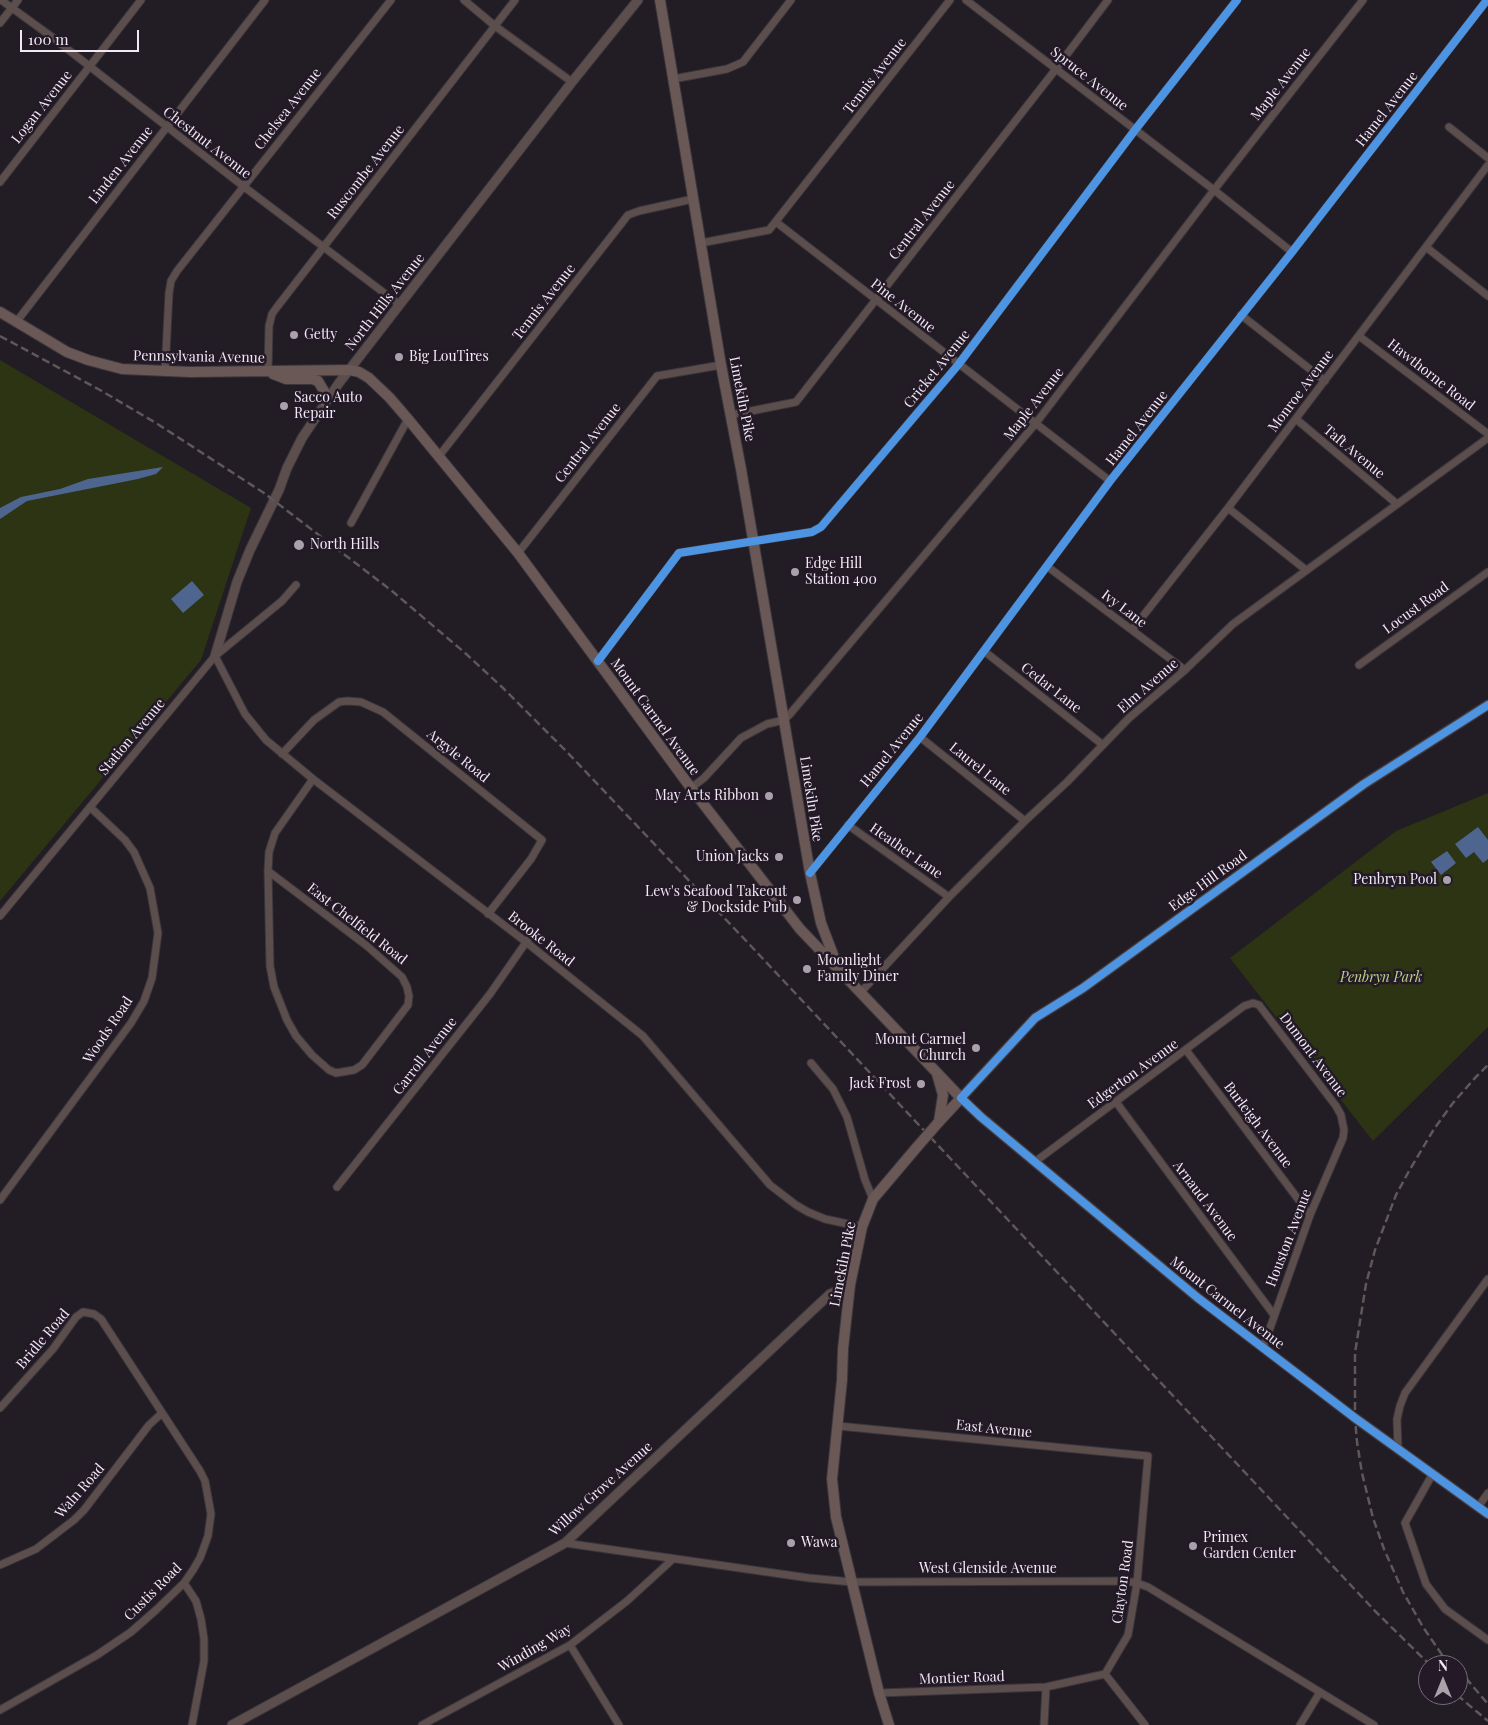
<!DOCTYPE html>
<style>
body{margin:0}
#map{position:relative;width:1488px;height:1725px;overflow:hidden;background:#221c24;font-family:"Playfair Display",serif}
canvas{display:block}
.north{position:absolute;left:1418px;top:1655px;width:50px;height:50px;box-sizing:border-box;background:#231927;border:1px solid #756d79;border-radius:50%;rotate:0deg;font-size:14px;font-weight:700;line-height:20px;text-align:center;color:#f1eaf4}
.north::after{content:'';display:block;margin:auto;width:18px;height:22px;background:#a9a2ab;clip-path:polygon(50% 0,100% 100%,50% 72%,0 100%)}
.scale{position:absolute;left:20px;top:30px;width:119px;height:22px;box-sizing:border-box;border:2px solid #f1eaf4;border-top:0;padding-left:6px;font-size:15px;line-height:18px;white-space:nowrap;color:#f1eaf4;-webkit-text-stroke:4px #231927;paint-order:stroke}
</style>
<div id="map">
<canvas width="1488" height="1725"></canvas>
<div class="north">N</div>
<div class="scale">100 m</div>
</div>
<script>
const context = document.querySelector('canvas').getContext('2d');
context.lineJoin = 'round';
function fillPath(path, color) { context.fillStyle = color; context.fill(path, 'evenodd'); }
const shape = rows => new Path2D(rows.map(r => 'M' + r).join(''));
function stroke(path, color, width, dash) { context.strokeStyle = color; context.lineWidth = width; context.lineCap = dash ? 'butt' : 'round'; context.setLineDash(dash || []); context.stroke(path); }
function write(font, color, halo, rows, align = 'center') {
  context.font = font + ' "Playfair Display",serif'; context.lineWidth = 5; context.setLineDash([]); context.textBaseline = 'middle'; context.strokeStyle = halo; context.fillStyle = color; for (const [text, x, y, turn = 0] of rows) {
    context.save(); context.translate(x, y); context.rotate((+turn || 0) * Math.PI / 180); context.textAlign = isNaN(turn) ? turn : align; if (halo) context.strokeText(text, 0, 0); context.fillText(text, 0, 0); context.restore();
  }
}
fillPath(shape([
 [0,360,251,508,201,660,0,901],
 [1488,793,1488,1027,1373,1141,1230,958,1396,831]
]), '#2d3414');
fillPath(shape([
 [163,467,156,474,138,479,27,501,0,519,0,508,21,497,60,489,88,479],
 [192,581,204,595,183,613,171,599],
 [1478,827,1488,840,1488,859,1483,863,1474,852,1466,858,1455,844],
 [1447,851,1456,863,1441,875,1431,862]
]), '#4d658f');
const minor = shape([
 [1,0,52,37,243,186,400,305],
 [464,0,495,26,572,82],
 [966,0,1214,190,1292,252],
 [0,23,18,0],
 [673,79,727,69,743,62,791,0],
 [1449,127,1488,158],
 [0,182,141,0],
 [776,222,1110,481],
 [701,243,769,230,950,0],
 [1426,247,1488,296],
 [1241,315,1325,381],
 [17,321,265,0],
 [1359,336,1488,434],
 [165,372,169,293,171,281,177,271,391,0],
 [268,372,269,326,272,314,277,307,515,0],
 [731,415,796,402,1052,74,1108,0],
 [1296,419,1397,504],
 [439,456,628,215,639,211,693,199],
 [1228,508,1306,570],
 [351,523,408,419],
 [518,553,657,376,721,365],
 [1048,567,1185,670],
 [1132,630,1228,508,1488,165],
 [984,651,1103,745],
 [215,656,245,714,266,740,313,779,526,942,643,1036,770,1185,796,1205,808,1212,825,1219,862,1227],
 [598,661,679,553,812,532,821,527,958,365,1135,130,1237,0],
 [1359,665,1488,572],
 [920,737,1025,821],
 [282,754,314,720,339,702,347,701,361,702,383,712,542,840,531,859,488,914],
 [691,788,704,778,741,738,767,724,784,720,790,714,1036,423,1214,190,1363,0],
 [848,825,949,897],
 [268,871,367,946,402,977,407,987,409,996,408,1005,362,1065,354,1070,336,1073,329,1070,312,1055,296,1036,287,1020,274,987,270,966,268,871,269,852,275,833,313,779],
 [810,873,920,737,1110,481,1292,252,1487,0],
 [0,916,215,656,282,601,296,585],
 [860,993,949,897,1025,821,1067,782,1129,718,1185,670,1233,624,1488,438],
 [1186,1050,1310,1215],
 [811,1063,833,1089,847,1117,865,1180,873,1199],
 [1116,1102,1274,1315],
 [1036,1161,1244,1006,1253,1003,1259,1005,1336,1106,1341,1115,1344,1130,1343,1138,1310,1215,1263,1348],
 [337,1187,490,994,529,938],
 [0,1200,131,1023,144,1001,152,978,158,933,150,888,134,852,125,840,90,807],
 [0,1408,53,1349,76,1317,83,1312,94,1314,101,1319,200,1471,205,1481,211,1514,208,1536,200,1558,193,1570,184,1583,156,1610,131,1632,97,1655,0,1710],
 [838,1426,1148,1456,1137,1583,1128,1635,1105,1674,1046,1687,879,1693],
 [1398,1449,1397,1419,1400,1406,1405,1393,1488,1279],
 [1432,1475,1405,1523,1426,1584,1445,1609,1488,1640],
 [1478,1507,1488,1493],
 [565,1543,809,1578,852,1582,1126,1581,1137,1583,1148,1587,1374,1725],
 [0,1565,36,1549,74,1520,84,1510,149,1425,162,1413],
 [184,1583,196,1601,201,1619,204,1639,204,1661,192,1725],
 [570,1645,619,1725],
 [1105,1674,1145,1725],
 [422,1725,570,1645,627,1601,673,1559],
 [1044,1725,1046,1687],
 [1300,1725,1320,1692]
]);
const tertiary = shape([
 [215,656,237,582,250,550,279,490,287,468,302,438,339,383,572,82,638,0],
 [1488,705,1364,784,1083,988,1035,1018,961,1098,981,1117,1198,1298,1355,1418,1488,1514],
 [232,1725,565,1543,814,1309,830,1294,850,1285]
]);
const secondary = shape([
 [660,0,721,365,741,469,810,873,821,923,837,965],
 [0,312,67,352,88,360,122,369,190,372,350,370,359,372,369,378,389,397,408,419,518,553,691,788,800,929,961,1098,937,1124],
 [273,374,286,379,312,379,318,381,324,391,325,402],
 [937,1074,943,1095,939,1121],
 [889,1725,879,1693,836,1517,832,1479,842,1380,843,1349,850,1285,862,1227,873,1199,917,1147]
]);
stroke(minor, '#3a363c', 9);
stroke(tertiary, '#3a363c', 11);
stroke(secondary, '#3a363c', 12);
stroke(minor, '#5c4e4c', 7);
stroke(tertiary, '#5c4e4c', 9);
stroke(secondary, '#695855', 10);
stroke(shape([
 [0,336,100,390,156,423,264,493,392,591,464,652,503,688,568,753,750,945,1375,1611,1430,1665],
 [1449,1665,1423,1627,1403,1592,1384,1549,1373,1518,1362,1473,1357,1442,1355,1418,1355,1353,1366,1284,1375,1250,1396,1195,1409,1171,1434,1129,1453,1103,1474,1079,1488,1065],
 [1458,1669,1488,1704],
 [1457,1695,1488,1721]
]), '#5f5759', 2.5, [8, 4]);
const secondaryBridge = shape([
 [917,1147,937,1124]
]);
stroke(secondaryBridge, '#3a363c', 12, []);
stroke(secondaryBridge, '#695855', 10);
stroke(shape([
 [598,661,679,553,812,532,821,527,958,365,1135,130,1237,0],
 [1488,705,1364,784,1083,988,1035,1018,961,1098,981,1117,1198,1298,1355,1418,1488,1514],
 [810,873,920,737,1110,481,1292,252,1487,0]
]), '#4d94e3', 8);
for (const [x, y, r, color] of [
 [294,335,5,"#a9a2ab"],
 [399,357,5,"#a9a2ab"],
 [284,406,5,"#a9a2ab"],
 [299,545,6,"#a9a2ab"],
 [795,572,5,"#a9a2ab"],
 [769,796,5,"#a9a2ab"],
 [779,857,5,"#a9a2ab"],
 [1447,880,5,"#a9a2ab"],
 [797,900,5,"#a9a2ab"],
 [807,969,5,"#a9a2ab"],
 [976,1048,5,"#a9a2ab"],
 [921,1084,5,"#a9a2ab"],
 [791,1543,5,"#a9a2ab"],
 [1193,1546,5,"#a9a2ab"]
]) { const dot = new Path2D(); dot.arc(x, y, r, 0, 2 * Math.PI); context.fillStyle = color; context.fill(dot); stroke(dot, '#231927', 2); }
write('14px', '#f1eaf4', '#231927', [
 ["Tennis Avenue",875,76,-52],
 ["Spruce Avenue",1089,79,38],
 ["Maple Avenue",1281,84,-52],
 ["Logan Avenue",42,107,-52],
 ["Chelsea Avenue",288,109,-52],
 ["Hamel Avenue",1387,109,-52],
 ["Chestnut Avenue",207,143,38],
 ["Linden Avenue",121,165,-52],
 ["Ruscombe Avenue",366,172,-52],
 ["Central Avenue",922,220,-52],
 ["North Hills Avenue",385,302,-52],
 ["Tennis Avenue",544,302,-52],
 ["Pine Avenue",903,306,38],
 ["Pennsylvania Avenue",199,357,1],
 ["Cricket Avenue",937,369,-51],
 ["Hawthorne Road",1431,375,38],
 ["Monroe Avenue",1301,391,-53],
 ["Limekiln Pike",742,399,79],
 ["Maple Avenue",1034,404,-52],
 ["Hamel Avenue",1137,428,-52],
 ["Central Avenue",588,443,-52],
 ["Taft Avenue",1354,452,40],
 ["Locust Road",1416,608,-36],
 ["Ivy Lane",1124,609,37],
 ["Elm Avenue",1148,686,-41],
 ["Cedar Lane",1051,688,38],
 ["Mount Carmel Avenue",655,717,54],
 ["Station Avenue",132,737,-50],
 ["Hamel Avenue",892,750,-51],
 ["Argyle Road",458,756,39],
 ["Laurel Lane",980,769,39],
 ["Limekiln Pike",811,799,81],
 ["Heather Lane",906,851,35],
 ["Edge Hill Road",1208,881,-36],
 ["East Chelfield Road",357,924,38],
 ["Brooke Road",541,939,38],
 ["Woods Road",108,1030,-56],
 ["Dumont Avenue",1313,1055,53],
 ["Carroll Avenue",425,1056,-52],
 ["Edgerton Avenue",1133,1074,-36],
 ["Burleigh Avenue",1258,1125,53],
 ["Arnaud Avenue",1205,1201,53],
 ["Houston Avenue",1289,1238,-69],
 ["Limekiln Pike",843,1264,-79],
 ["Mount Carmel Avenue",1227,1303,38],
 ["Bridle Road",43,1339,-50],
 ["East Avenue",994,1429,6],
 ["Willow Grove Avenue",601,1489,-42],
 ["Waln Road",80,1491,-49],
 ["West Glenside Avenue",988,1569],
 ["Clayton Road",1123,1582,-82],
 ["Custis Road",153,1592,-45],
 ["Winding Way",535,1648,-30],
 ["Montier Road",962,1678,-2]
]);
write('14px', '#f1eaf4', '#231927', [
 ["Getty",304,335],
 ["Big LouTires",409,357],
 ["Sacco Auto",294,398],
 ["Repair",294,414],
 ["North Hills",310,545],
 ["Edge Hill",805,564],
 ["Station 400",805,580],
 ["May Arts Ribbon",759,796,"right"],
 ["Union Jacks",769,857,"right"],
 ["Penbryn Pool",1437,880,"right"],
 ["Lew's Seafood Takeout",787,892,"right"],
 ["& Dockside Pub",787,908,"right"],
 ["Moonlight",817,961],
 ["Family Diner",817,977],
 ["Mount Carmel",966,1040,"right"],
 ["Church",966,1056,"right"],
 ["Jack Frost",911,1084,"right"],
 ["Primex",1203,1538],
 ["Garden Center",1203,1554],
 ["Wawa",801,1543]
], 'left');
write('italic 14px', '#bbd17f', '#231927', [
 ["Penbryn Park",1381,978]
]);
</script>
